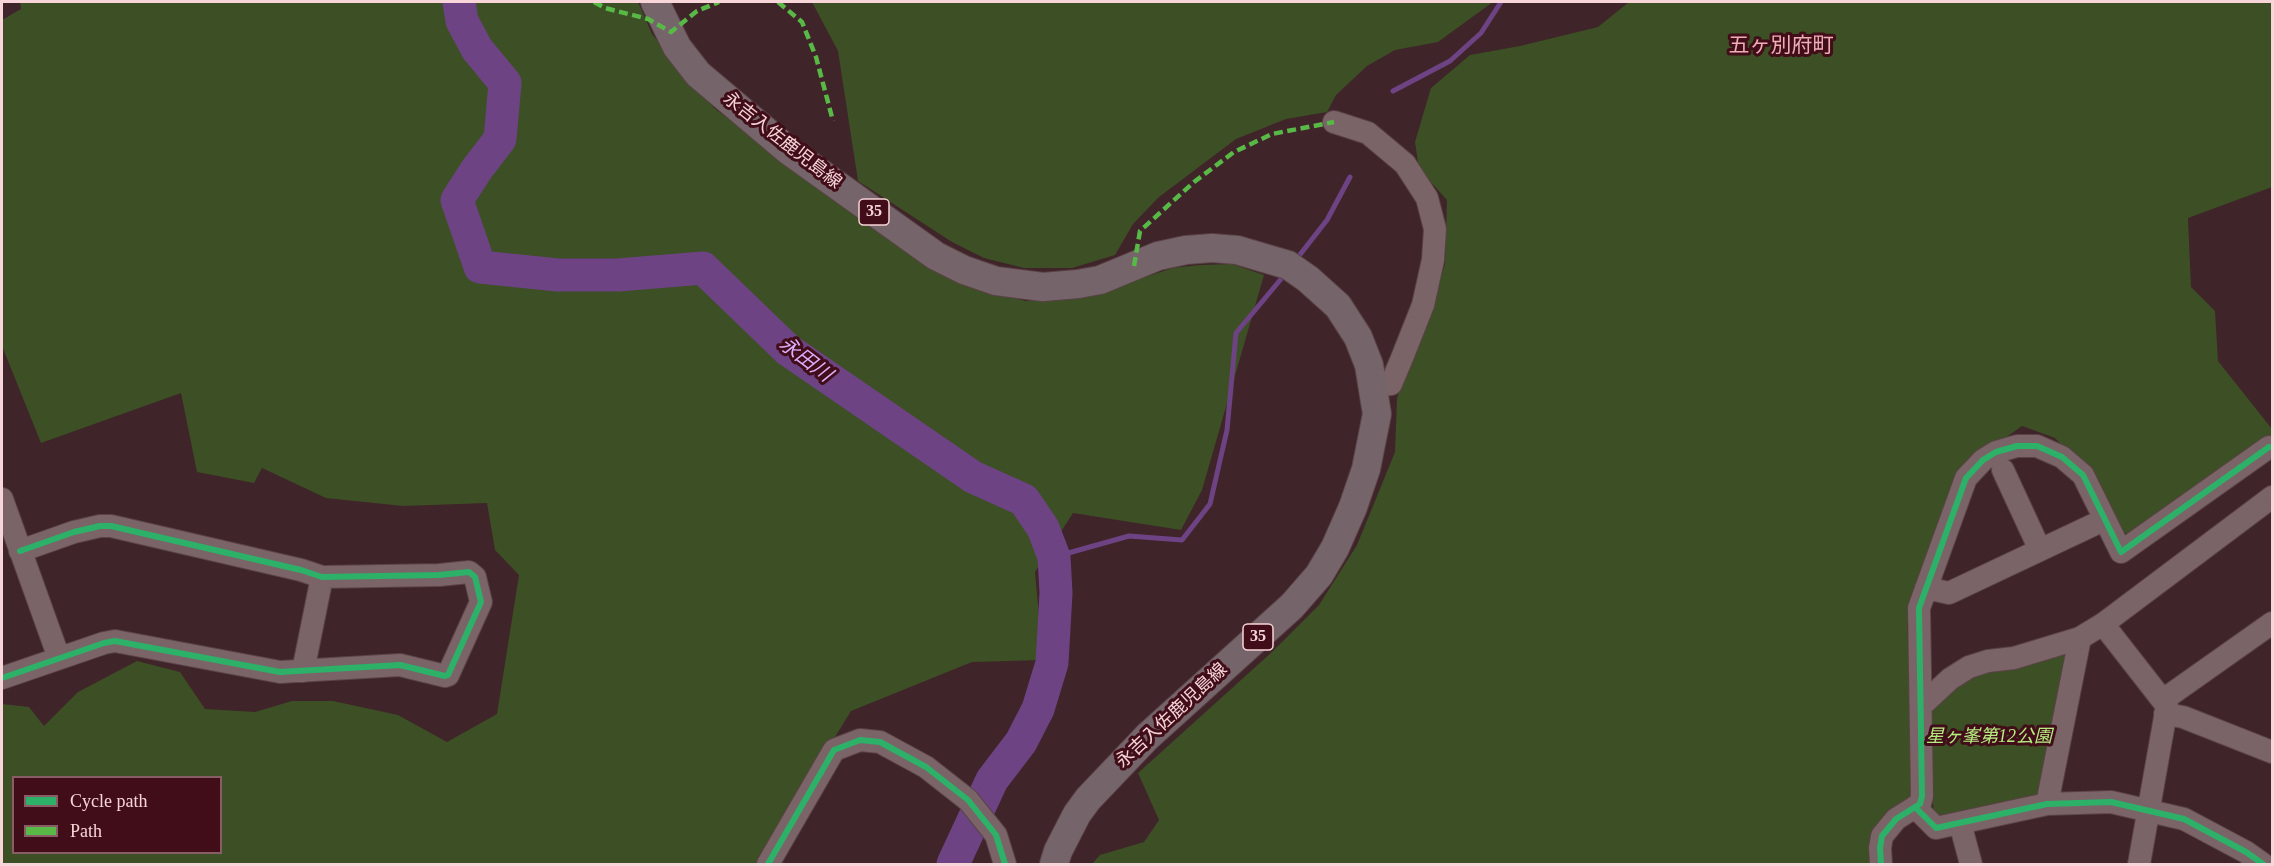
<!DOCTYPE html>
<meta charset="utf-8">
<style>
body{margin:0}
#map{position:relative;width:2274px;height:866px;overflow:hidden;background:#3f2429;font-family:"Times New Roman",serif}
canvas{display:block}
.frame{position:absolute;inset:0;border:3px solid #f7d5d8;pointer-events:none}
.legend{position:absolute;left:12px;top:776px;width:210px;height:78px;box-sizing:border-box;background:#400d19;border:2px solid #895d65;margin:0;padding:8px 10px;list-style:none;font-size:18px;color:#f7d5d8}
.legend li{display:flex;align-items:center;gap:12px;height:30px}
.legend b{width:30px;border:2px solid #895d65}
</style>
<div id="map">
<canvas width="2274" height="866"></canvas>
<div class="frame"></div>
<ul class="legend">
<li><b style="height:8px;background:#2db169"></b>Cycle path</li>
<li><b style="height:8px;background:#58b947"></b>Path</li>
</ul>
</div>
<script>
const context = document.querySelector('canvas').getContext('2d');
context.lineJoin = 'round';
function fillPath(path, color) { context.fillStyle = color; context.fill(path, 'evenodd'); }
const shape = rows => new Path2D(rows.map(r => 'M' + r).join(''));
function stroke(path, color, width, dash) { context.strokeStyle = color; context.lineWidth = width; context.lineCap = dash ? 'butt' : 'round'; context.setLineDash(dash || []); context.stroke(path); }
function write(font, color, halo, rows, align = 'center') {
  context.font = font + ' "Times New Roman","Noto Sans JP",serif'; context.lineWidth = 6; context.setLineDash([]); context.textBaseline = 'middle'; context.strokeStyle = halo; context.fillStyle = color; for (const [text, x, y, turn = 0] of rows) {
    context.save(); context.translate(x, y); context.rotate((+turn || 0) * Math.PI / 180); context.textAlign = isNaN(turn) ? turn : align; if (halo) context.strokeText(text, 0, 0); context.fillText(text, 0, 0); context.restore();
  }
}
fillPath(shape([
 [20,2,638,2,652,34,714,108,837,203,966,284,1025,301,1092,294,1173,268,1200,265,1232,264,1264,275,1202,490,1181,530,1073,513,1035,572,1043,660,972,662,851,711,824,755,764,864,2,864,2,704,29,707,44,726,78,692,137,661,180,672,205,709,255,712,292,701,333,701,398,715,447,742,497,714,519,575,495,550,487,503,403,506,326,498,262,468,254,483,197,472,181,393,41,443,2,346,2,20,21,9],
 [14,778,220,778,220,852,14,852],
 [812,2,1493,2,1438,42,1395,50,1367,66,1336,95,1327,112,1286,119,1236,139,1159,197,1133,224,1115,255,1072,268,1024,268,984,258,952,242,858,181,838,51],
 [1629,2,2272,2,2272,187,2188,218,2191,287,2215,311,2218,361,2272,429,2272,434,2129,535,2118,530,2083,467,2055,438,2022,426,1983,454,1953,490,1907,624,1915,790,1873,864,1092,864,1100,855,1144,842,1159,820,1138,773,1272,652,1319,605,1357,545,1395,452,1397,398,1430,312,1445,264,1447,200,1419,169,1415,142,1431,88,1470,55,1520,46,1598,27],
 [2063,650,2068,655,2041,792,2036,797,1937,819,1934,815,1926,716,1957,683,1991,669]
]), '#3d4f25');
stroke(shape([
 [1393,91,1450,61,1481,33,1501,2],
 [1295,261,1327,220,1350,177],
 [1054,557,1129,536,1182,540,1210,504,1227,430,1236,333,1286,273]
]), '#6d4384', 5);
stroke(shape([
 [459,2,462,21,477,49,505,83,500,139,477,169,457,200,480,267,558,275,618,275,703,268,788,350,973,477,1024,500,1043,528,1054,557,1056,593,1052,663,1038,709,1021,742,992,780,953,864]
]), '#6d4384', 33);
const minor = shape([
 [1334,122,1368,133,1405,164,1427,198,1435,229,1433,260,1423,305,1402,358,1391,384,1374,386],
 [2003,470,2040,550],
 [2,499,59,658],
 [1926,588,1949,593,2093,525],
 [2103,624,2167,706,2139,864],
 [303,671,322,577],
 [2,678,104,643,115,641,280,672,400,665,445,676,448,675,481,602,475,577,469,572,439,575,322,577,301,570,111,526,100,526,74,532,20,551],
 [2163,700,2272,623],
 [1921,706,1950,679,1969,667,1988,661,2014,658,2080,638,2103,624,2272,497],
 [2165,714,2183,717,2272,752],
 [2047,804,2080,638],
 [1915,807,1936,828,2047,804,2111,802,2184,819,2246,852,2263,864],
 [1960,823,1971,864],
 [768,864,834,750,860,740,880,742,926,767,968,800,996,835,1005,864],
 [1881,864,1880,848,1882,836,1896,819,1920,804,1922,796,1919,608,1966,478,1983,460,1996,452,2017,446,2037,446,2062,457,2083,475,2121,552,2269,447]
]);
const major = shape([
 [655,2,677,47,698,74,788,150,936,256,964,270,996,281,1043,287,1078,284,1100,280,1158,256,1186,250,1212,248,1237,250,1288,265,1308,279,1338,306,1358,337,1369,365,1377,414,1366,469,1353,507,1335,548,1319,575,1292,606,1147,737,1088,799,1077,814,1058,851,1054,864]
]);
stroke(minor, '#5a4246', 24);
stroke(major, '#5a4246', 30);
stroke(minor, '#7a6467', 22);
stroke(major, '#75656b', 28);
stroke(shape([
 [594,2,605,8,648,19,671,32,697,11,719,2],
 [778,2,802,22,816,57,833,121],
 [1134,266,1140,231,1194,182,1234,152,1272,134,1334,122]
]), '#58b947', 4.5, [9, 4.5]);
stroke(shape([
 [2,678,104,643,115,641,280,672,400,665,445,676,448,675,481,602,475,577,469,572,439,575,322,577,301,570,111,526,100,526,74,532,20,551],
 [1915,807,1936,828,2047,804,2111,802,2184,819,2246,852,2263,864],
 [768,864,834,750,860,740,880,742,926,767,968,800,996,835,1005,864],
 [1881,864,1880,848,1882,836,1896,819,1920,804,1922,796,1919,608,1966,478,1983,460,1996,452,2017,446,2037,446,2062,457,2083,475,2121,552,2269,447]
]), '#2db169', 6);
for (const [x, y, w] of [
 [874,212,30],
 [1258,637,30]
]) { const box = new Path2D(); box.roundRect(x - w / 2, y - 13, w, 26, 4.5); context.fillStyle = '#400d19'; context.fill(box); stroke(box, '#f7d5d8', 1.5); }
write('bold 16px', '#f7d5d8', null, [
 ["35",874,212],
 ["35",1258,637]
]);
write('18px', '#f7d5d8', '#400d19', [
 ["永吉入佐鹿児島線",782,141,38],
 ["永吉入佐鹿児島線",1172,716,-43]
]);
write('italic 18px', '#b5ed80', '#400d19', [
 ["星ヶ峯第12公園",1989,737]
]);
write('italic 20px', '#deaefe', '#400d19', [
 ["永田川",805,360,37]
]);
write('21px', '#efadb5', '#400d19', [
 ["五ヶ別府町",1781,46]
]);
</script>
